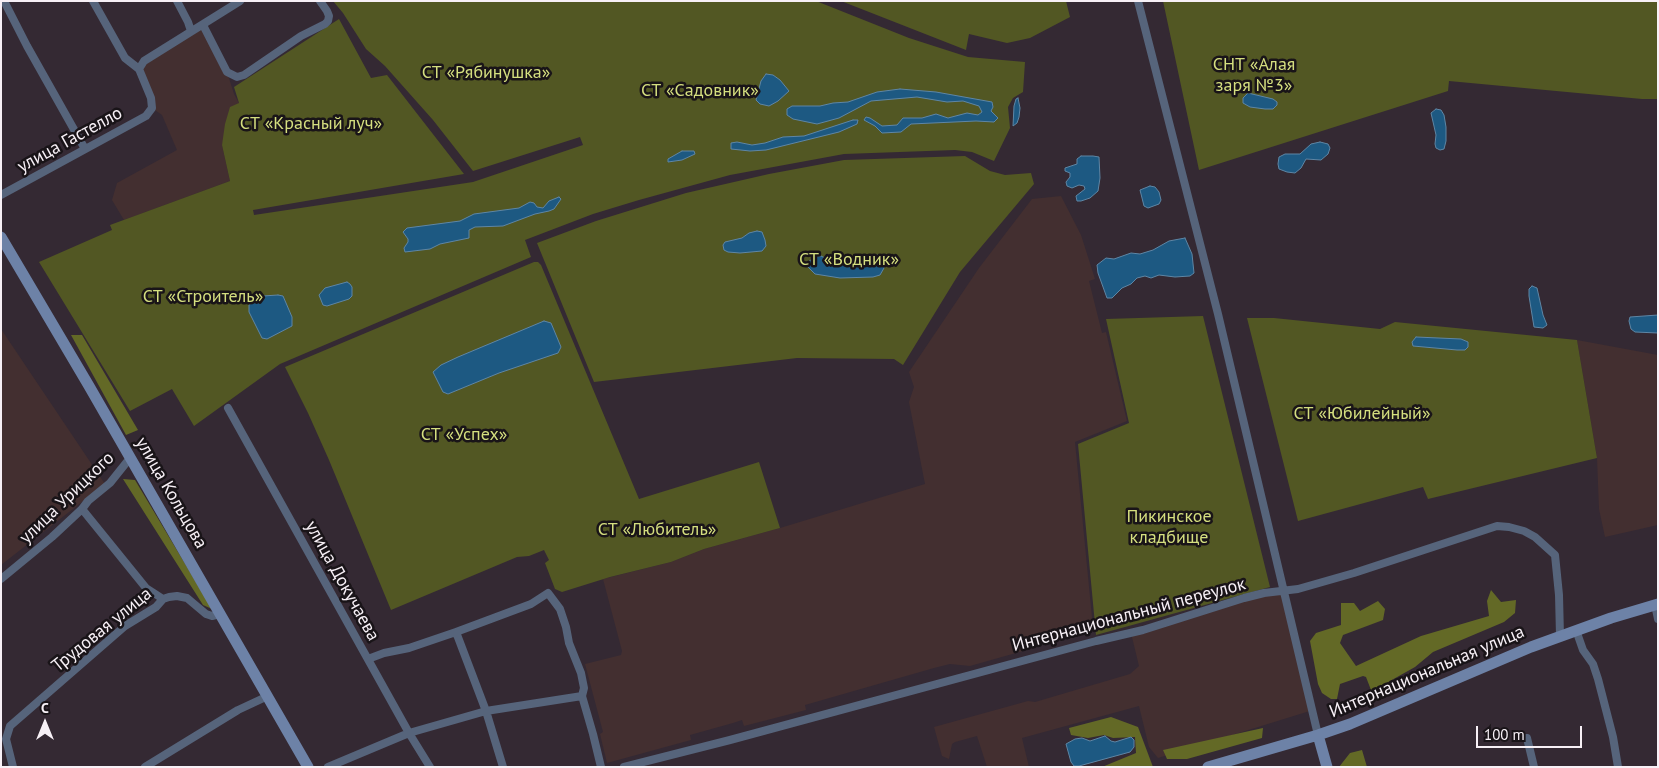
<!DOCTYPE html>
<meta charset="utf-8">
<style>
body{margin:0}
#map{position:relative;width:1659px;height:768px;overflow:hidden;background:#342933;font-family:"PT Sans",sans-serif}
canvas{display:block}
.frame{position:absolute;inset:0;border:2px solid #f7f0f6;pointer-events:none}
.north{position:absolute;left:20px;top:698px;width:50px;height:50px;-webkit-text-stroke:4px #191418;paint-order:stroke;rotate:0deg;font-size:14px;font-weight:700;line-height:20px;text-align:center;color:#f7f0f6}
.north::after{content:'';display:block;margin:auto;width:18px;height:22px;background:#f7f0f6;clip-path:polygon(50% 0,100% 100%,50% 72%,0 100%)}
.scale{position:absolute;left:1476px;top:726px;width:106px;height:22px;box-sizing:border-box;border:2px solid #f7f0f6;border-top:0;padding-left:6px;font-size:15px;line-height:18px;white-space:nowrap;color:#f7f0f6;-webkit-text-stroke:4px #191418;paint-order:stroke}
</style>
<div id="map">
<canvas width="1659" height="768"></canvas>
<div class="frame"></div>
<div class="north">С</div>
<div class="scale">100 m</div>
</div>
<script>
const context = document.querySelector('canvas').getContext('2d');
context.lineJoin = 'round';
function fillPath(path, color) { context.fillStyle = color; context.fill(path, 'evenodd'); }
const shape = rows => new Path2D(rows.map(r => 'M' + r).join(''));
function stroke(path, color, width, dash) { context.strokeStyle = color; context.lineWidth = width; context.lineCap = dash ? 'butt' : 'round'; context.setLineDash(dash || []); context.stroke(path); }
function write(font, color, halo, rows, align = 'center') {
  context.font = font + ' "PT Sans",sans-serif'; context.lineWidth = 5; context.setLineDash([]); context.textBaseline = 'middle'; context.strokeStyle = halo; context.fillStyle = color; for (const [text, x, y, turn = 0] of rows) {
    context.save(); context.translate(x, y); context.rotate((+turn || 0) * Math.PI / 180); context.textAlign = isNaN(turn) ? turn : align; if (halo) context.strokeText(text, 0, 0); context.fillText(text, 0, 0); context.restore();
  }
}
fillPath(shape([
 [203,25,227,72,234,94,239,103,222,145,230,181,124,220,112,200,117,183,177,150,162,115,152,108,139,69],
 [1061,196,1081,235,1095,279,1089,281,1102,333,1106,332,1127,421,1075,442,1093,628,1048,644,1044,635,1027,641,1023,651,970,666,950,664,934,668,805,705,806,710,744,726,742,720,733,723,690,735,691,740,607,763,600,734,603,732,585,664,621,655,622,651,603,579,671,562,704,549,780,528,925,484,909,402,914,387,909,372,979,268,1032,199],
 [1,329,105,484,1,565],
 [1577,340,1658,355,1658,525,1605,537,1599,509,1597,458],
 [1283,592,1313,710,1158,758,1149,747,1139,706,1022,738,1029,767,987,767,977,736,955,742,952,744,949,759,942,756,934,727,1028,701,1035,702,1130,674,1139,666,1131,633,1244,598]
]), '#432f30');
fillPath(shape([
 [333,1,816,1,909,38,968,57,1025,62,1023,92,1013,98,1008,107,1010,128,994,161,972,152,955,150,844,154,730,175,639,200,593,214,525,240,531,257,280,364,194,426,172,389,130,411,39,262,112,230,110,225,230,181,222,145,225,124,230,107,239,103,234,87,339,19,371,78,387,75,464,174,253,210,254,215,473,182,583,145,580,137,473,171,433,120,385,66,366,49,343,13],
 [841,1,1066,1,1070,17,1030,38,1007,43,969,34,966,50],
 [1163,1,1658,1,1658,99,1642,99,1449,81,1448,91,1199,170],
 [965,156,990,171,1005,175,1031,173,1034,184,960,272,903,365,894,359,797,358,594,382,537,243,596,221,686,193,769,174,844,160],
 [534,262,538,262,541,265,639,499,759,462,780,528,704,549,671,562,610,577,562,592,555,589,545,563,549,560,544,550,529,556,517,557,391,610,329,460,308,413,285,367],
 [1203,316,1270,587,1096,635,1078,444,1129,423,1106,319],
 [1247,318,1274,318,1380,329,1395,322,1577,340,1597,458,1428,499,1423,487,1298,521]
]), '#525723');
fillPath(shape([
 [71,335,82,335,138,430,126,435],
 [123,479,135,480,212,609,203,605],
 [1491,590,1501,602,1516,600,1515,613,1504,622,1433,652,1415,667,1374,690,1371,690,1366,677,1363,676,1340,684,1337,699,1331,699,1322,693,1318,684,1310,641,1316,633,1341,625,1341,603,1354,603,1360,611,1378,601,1385,609,1383,620,1343,635,1340,643,1356,666,1421,636,1489,616,1487,601],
 [1111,717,1138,727,1153,767,1102,767,1136,753,1135,737,1113,738,1104,735,1088,738,1071,735,1069,728],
 [1263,728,1262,738,1187,759,1167,759,1163,750],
 [1362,750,1367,767,1339,767,1350,753]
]), '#636926');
const water = shape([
 [766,74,773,75,780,80,789,91,778,101,769,106,760,104,756,100,761,81,766,74],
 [900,89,936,92,992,102,993,107,991,111,998,118,994,122,976,121,911,124,901,132,882,133,875,126,864,120,866,117,870,118,882,126,897,125,903,118,922,118,936,114,948,118,967,113,978,115,982,112,979,106,963,101,947,102,917,97,871,101,839,118,817,124,793,119,787,115,787,109,792,106,820,106,833,103,848,102,877,92,900,89],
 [1248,93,1273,99,1277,102,1277,105,1273,109,1265,109,1250,107,1243,103,1243,98,1248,93],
 [1018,98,1020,108,1019,117,1017,123,1013,126,1014,106,1016,99,1018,98],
 [1436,109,1441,110,1444,115,1446,127,1446,141,1444,149,1440,150,1436,148,1435,144,1436,135,1431,113,1436,109],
 [853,120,858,120,857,124,839,132,766,150,750,151,731,149,731,143,737,142,752,145,765,143,783,137,804,136,853,120],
 [1320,142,1328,144,1330,148,1328,154,1321,160,1306,159,1301,168,1295,173,1287,172,1279,169,1278,164,1279,157,1285,154,1300,154,1311,144,1320,142],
 [682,151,694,151,695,154,682,160,668,162,668,159,682,151],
 [1081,156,1093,156,1099,157,1100,178,1098,191,1090,198,1081,201,1077,201,1076,196,1085,189,1084,186,1079,185,1072,188,1067,186,1066,182,1070,177,1070,173,1065,171,1065,168,1077,164,1077,159,1081,156],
 [1150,186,1155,187,1159,192,1161,200,1159,204,1148,208,1144,206,1140,190,1150,186],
 [559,197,561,199,554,209,549,211,535,214,503,226,475,227,469,230,469,238,440,244,430,249,405,252,404,248,408,242,408,239,403,232,407,228,460,221,474,214,519,208,530,202,534,203,537,207,543,208,549,201,559,197],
 [757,231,762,232,765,240,766,246,762,251,740,253,728,252,724,250,723,245,725,242,742,238,749,233,757,231],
 [1185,238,1192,254,1194,273,1190,276,1175,277,1159,275,1151,278,1145,276,1137,278,1131,284,1122,288,1112,298,1107,298,1098,273,1097,265,1106,258,1114,259,1131,253,1140,254,1153,250,1169,241,1185,238],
 [879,255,883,260,884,268,880,275,873,277,840,278,815,274,808,267,808,262,815,257,821,256,827,259,841,259,879,255],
 [347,282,350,284,352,287,352,296,349,299,327,306,323,305,319,295,325,288,347,282],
 [1532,286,1537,288,1543,315,1547,325,1543,328,1534,327,1529,296,1529,289,1532,286],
 [278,295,283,296,292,317,292,326,267,339,262,338,249,312,249,305,255,300,263,296,278,295],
 [1658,315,1658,333,1635,332,1631,329,1629,321,1630,317,1658,315],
 [544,321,551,323,561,347,558,353,499,373,448,394,443,392,433,372,441,365,458,357,544,321],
 [1416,337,1461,339,1468,342,1468,347,1465,350,1457,350,1413,346,1412,342,1416,337],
 [1105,736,1111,741,1115,742,1131,737,1134,740,1134,747,1130,752,1079,766,1074,766,1071,762,1066,744,1075,739,1082,738,1090,741,1105,736]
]);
fillPath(water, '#1d5982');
stroke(water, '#5e86a5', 1);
stroke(shape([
 [4,1,27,46,85,149],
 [177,1,188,22,191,31],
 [1138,1,1218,314,1318,735],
 [203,25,227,72,237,77,244,75,301,36,325,24,328,21,329,16,327,11,320,1],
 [139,69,144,61,240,1],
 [1,195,146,116,152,108,151,98,139,69,125,58,93,1],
 [228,408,409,733,430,767],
 [82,509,146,588,163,599],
 [1,579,52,537,82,509,88,501,110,483,130,458],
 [1655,605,1658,619],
 [1576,630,1583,650,1593,664,1598,679,1613,737,1618,767],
 [456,632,486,711,503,767],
 [368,659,384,653,409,648,456,632,531,604,548,593,560,609,566,627,569,643,581,673,584,688,582,696,593,734,601,767],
 [1527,738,1534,767],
 [13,767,6,739,10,726,125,626,156,607,163,599,169,597,177,596,187,598,206,614,212,616,220,614],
 [145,767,238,710,268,696],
 [328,767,409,733,486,711,582,696],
 [624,767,730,740,1096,641,1143,630,1244,598,1264,593,1298,589,1354,573,1497,526,1509,527,1524,531,1535,537,1555,555,1559,595,1560,636]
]), '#56647b', 8);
stroke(shape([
 [1,237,89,386,308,767],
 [1318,735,1327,767],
 [1208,767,1318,735,1350,724,1531,647,1611,618,1658,604]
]), '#6d82a7', 11);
write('18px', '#d5df7f', '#191418', [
 ["СНТ «Алая",1254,65],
 ["заря №3»",1254,86],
 ["СТ «Рябинушка»",486,73],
 ["СТ «Садовник»",700,91],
 ["СТ «Красный луч»",311,124],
 ["СТ «Водник»",849,260],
 ["СТ «Строитель»",203,297],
 ["СТ «Юбилейный»",1362,414],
 ["СТ «Успех»",464,435],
 ["Пикинское",1169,517],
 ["кладбище",1169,538],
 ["СТ «Любитель»",657,530]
]);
write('18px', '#f7f0f6', '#191418', [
 ["улица Гастелло",70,140,-29],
 ["улица Кольцова",171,493,60],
 ["улица Урицкого",67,498,-44],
 ["улица Докучаева",342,581,61],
 ["Интернациональный переулок",1129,615,-15],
 ["Трудовая улица",102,630,-39],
 ["Интернациональная улица",1427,672,-23]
]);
</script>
